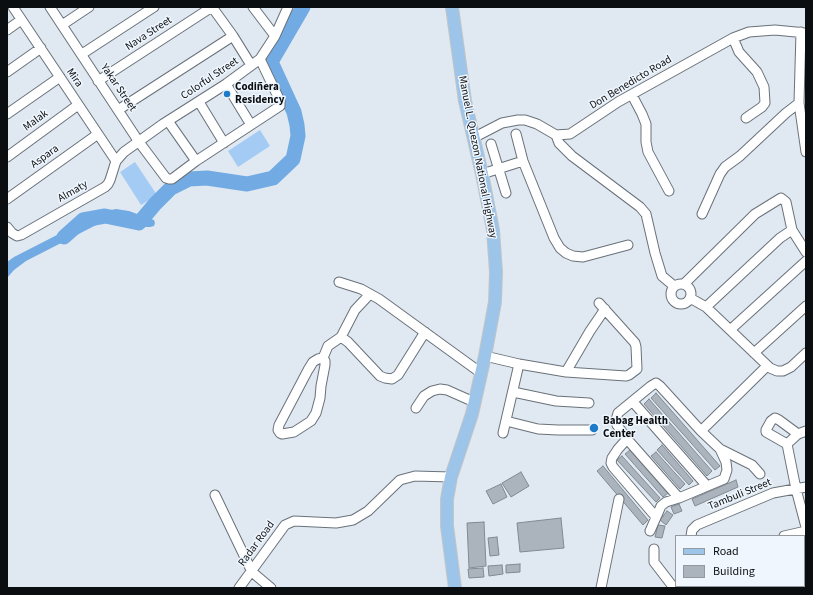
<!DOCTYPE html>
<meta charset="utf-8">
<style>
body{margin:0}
#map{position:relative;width:813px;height:595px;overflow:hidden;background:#e0e9f2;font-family:"Source Sans 3",sans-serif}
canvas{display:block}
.frame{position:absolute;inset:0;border:8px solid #0b0e11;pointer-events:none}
.legend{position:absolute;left:675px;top:535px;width:130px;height:52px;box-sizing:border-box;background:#eff6fd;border:1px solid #94999f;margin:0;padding:5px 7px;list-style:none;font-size:12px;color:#0b0e11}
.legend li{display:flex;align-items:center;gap:8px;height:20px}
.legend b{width:20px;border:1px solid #94999f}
</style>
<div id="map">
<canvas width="813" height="595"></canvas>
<div class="frame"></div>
<ul class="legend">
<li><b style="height:5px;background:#9dc4e9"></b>Road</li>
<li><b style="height:11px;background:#abb3bc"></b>Building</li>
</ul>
</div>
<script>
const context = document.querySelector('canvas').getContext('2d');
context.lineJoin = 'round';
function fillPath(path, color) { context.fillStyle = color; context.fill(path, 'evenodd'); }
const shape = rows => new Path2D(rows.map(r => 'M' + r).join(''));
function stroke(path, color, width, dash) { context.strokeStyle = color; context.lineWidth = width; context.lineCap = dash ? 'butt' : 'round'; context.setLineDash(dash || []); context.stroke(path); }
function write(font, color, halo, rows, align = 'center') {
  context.font = font + ' "Source Sans 3",sans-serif'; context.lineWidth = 3; context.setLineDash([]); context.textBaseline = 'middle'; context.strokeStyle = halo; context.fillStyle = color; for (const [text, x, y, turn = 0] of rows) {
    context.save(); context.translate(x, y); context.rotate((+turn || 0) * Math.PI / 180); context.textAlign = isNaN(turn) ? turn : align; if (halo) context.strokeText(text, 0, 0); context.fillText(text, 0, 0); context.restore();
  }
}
fillPath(shape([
 [260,130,270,146,238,167,228,151],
 [135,162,157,195,141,205,120,172]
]), '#a3cbf4');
fillPath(shape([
 [116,209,129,211,154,220,155,223,154,226,150,227,142,227,113,219,106,220,26,261,14,270,7,278,7,262,14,257,96,215,106,211]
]), '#72abe3');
stroke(shape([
 [64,237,83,220,105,216,139,223,155,204,171,188,189,179,207,178,247,184,273,178,293,159,298,136,297,125,294,112,271,62,303,7]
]), '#72abe3', 15);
const building = shape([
 [656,393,720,466,715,470,651,398,656,393],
 [649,399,712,471,707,476,644,404,649,399],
 [662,445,693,481,689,485,657,450,662,445],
 [630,450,668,493,663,497,625,454,630,450],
 [656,452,685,484,680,489,651,456,656,452],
 [622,456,660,498,656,502,617,460,622,456],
 [603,466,648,520,643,525,597,471,603,466],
 [521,472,529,486,511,497,502,483,521,472],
 [736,480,738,487,695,506,692,499,736,480],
 [501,484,507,497,493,504,486,491,501,484],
 [679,504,682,511,674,514,671,507,679,504],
 [667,511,673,515,666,525,660,520,667,511],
 [561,518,564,548,520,552,517,523,561,518],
 [484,522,486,566,469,568,467,523,484,522],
 [658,525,665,526,662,538,655,537,658,525],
 [497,537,499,555,490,556,488,538,497,537],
 [520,564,520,572,506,573,506,565,520,564],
 [502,565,503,574,489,576,488,566,502,565],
 [483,568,484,577,469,578,468,569,483,568]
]);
fillPath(building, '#abb3bc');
stroke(building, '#818991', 1);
const minor = shape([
 [13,7,116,161],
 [50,7,139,142,166,178,169,179,172,179,196,161,280,106,280,101,260,59],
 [212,7,233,36,251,65],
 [253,7,275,36],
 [62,25,89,7],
 [7,30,21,20],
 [801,32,799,103,806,152],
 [733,38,739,52,757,72,764,87,765,103,762,107,746,118],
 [82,54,154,7],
 [7,72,41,48],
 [98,81,212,7],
 [226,84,251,125],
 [632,95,642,114,646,124,646,142,648,152,669,191],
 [199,102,224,143],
 [118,110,233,36],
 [7,114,60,77],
 [168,121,196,161],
 [516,134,523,161,554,238,560,248,566,253,573,256,583,257,628,245],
 [556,135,559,143,572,156,640,207,646,214,655,253,662,276,674,286],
 [473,138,502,123,518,120,525,120,537,124,556,135,570,134,618,102,733,38,749,32,775,30,806,33],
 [491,144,506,193],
 [7,157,78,105],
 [482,174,523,161],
 [7,199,98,134],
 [702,214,720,174,725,167,740,156,786,113,799,103],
 [7,227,12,233,17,236,21,235,105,187,108,184,110,180,116,161,124,152,163,124,226,84,260,59,275,36,288,7],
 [339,282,361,289,379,299,481,373],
 '671 294a10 10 0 1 1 20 0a10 10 0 1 1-20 0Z',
 [684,284,755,214,781,198,786,202,792,230,806,252],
 [690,298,706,307,770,368,777,371,783,371,791,367,806,353],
 [706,307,780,238,792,230],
 [730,330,806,261],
 [341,337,348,342,380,376,385,378,392,379,398,375,425,332],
 [754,353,806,306],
 [485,356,519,364,566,372,626,376,629,375,637,369,636,347,635,343,599,303],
 [323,358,325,361,325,365,321,386,320,398,316,413,311,421,294,432,282,434,280,433,278,430,279,425,308,370,313,362,318,359,323,358],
 [323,358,328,346,341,337,355,310,370,294],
 [566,372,590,331,605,309],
 [513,392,556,401,589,403],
 [633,402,707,486],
 [416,408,424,396,432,391,440,389,447,390,474,402],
 [506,421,538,429,558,430,592,430],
 [701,431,767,366],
 [806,431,798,434,787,444,796,489,806,527],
 [503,433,519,364],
 [627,439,618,449,612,458,611,463,613,467,656,517],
 [787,444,766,432,766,430,771,421,775,418,779,420,798,434],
 [720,449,752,465,760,474],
 [215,495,252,572,271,588],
 [650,531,661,506,666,502,679,498,724,479,727,470,726,462,720,449,701,431,660,386,656,383,651,386,618,413,616,420,617,425,627,439,679,498],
 [691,536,692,530,697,525,773,493,806,487],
 [784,536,806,531],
 [654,549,654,562,674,588],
 [804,568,806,567],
 [738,586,745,588],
 [239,588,285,525,294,521,336,523,353,520,368,511,400,480,415,476,451,477],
 [601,588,619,499],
 [768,588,772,586]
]);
const major = shape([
 [452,7,465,101,482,174,493,230,496,272,495,302,485,356,472,414,451,477,447,499,447,526,455,588]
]);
stroke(minor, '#697179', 11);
stroke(major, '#c4c5c6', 14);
stroke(minor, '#fff', 9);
stroke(major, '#9dc4e9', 12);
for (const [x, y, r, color] of [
 [227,94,4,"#1d7bc8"],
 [594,428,5,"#1d7bc8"]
]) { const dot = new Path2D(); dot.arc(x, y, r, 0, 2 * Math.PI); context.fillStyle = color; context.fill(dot); stroke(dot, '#eff6fd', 1.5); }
write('11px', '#0b0e11', '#eff6fd', [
 ["Nava Street",149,34,-33],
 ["Mira",74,78,56],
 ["Colorful Street",210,79,-34],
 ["Don Benedicto Road",631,83,-31],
 ["Yakar Street",118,88,56],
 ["Malak",36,121,-36],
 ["Aspara",45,157,-36],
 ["Manuel L. Quezon National Highway",477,157,79],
 ["Almaty",73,192,-30],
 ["Tambuli Street",740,495,-22],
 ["Radar Road",257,544,-54]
]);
write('bold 11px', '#0b0e11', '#eff6fd', [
 ["Codiñera",235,88],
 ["Residency",235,101],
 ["Babag Health",603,422],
 ["Center",603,435]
], 'left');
</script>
